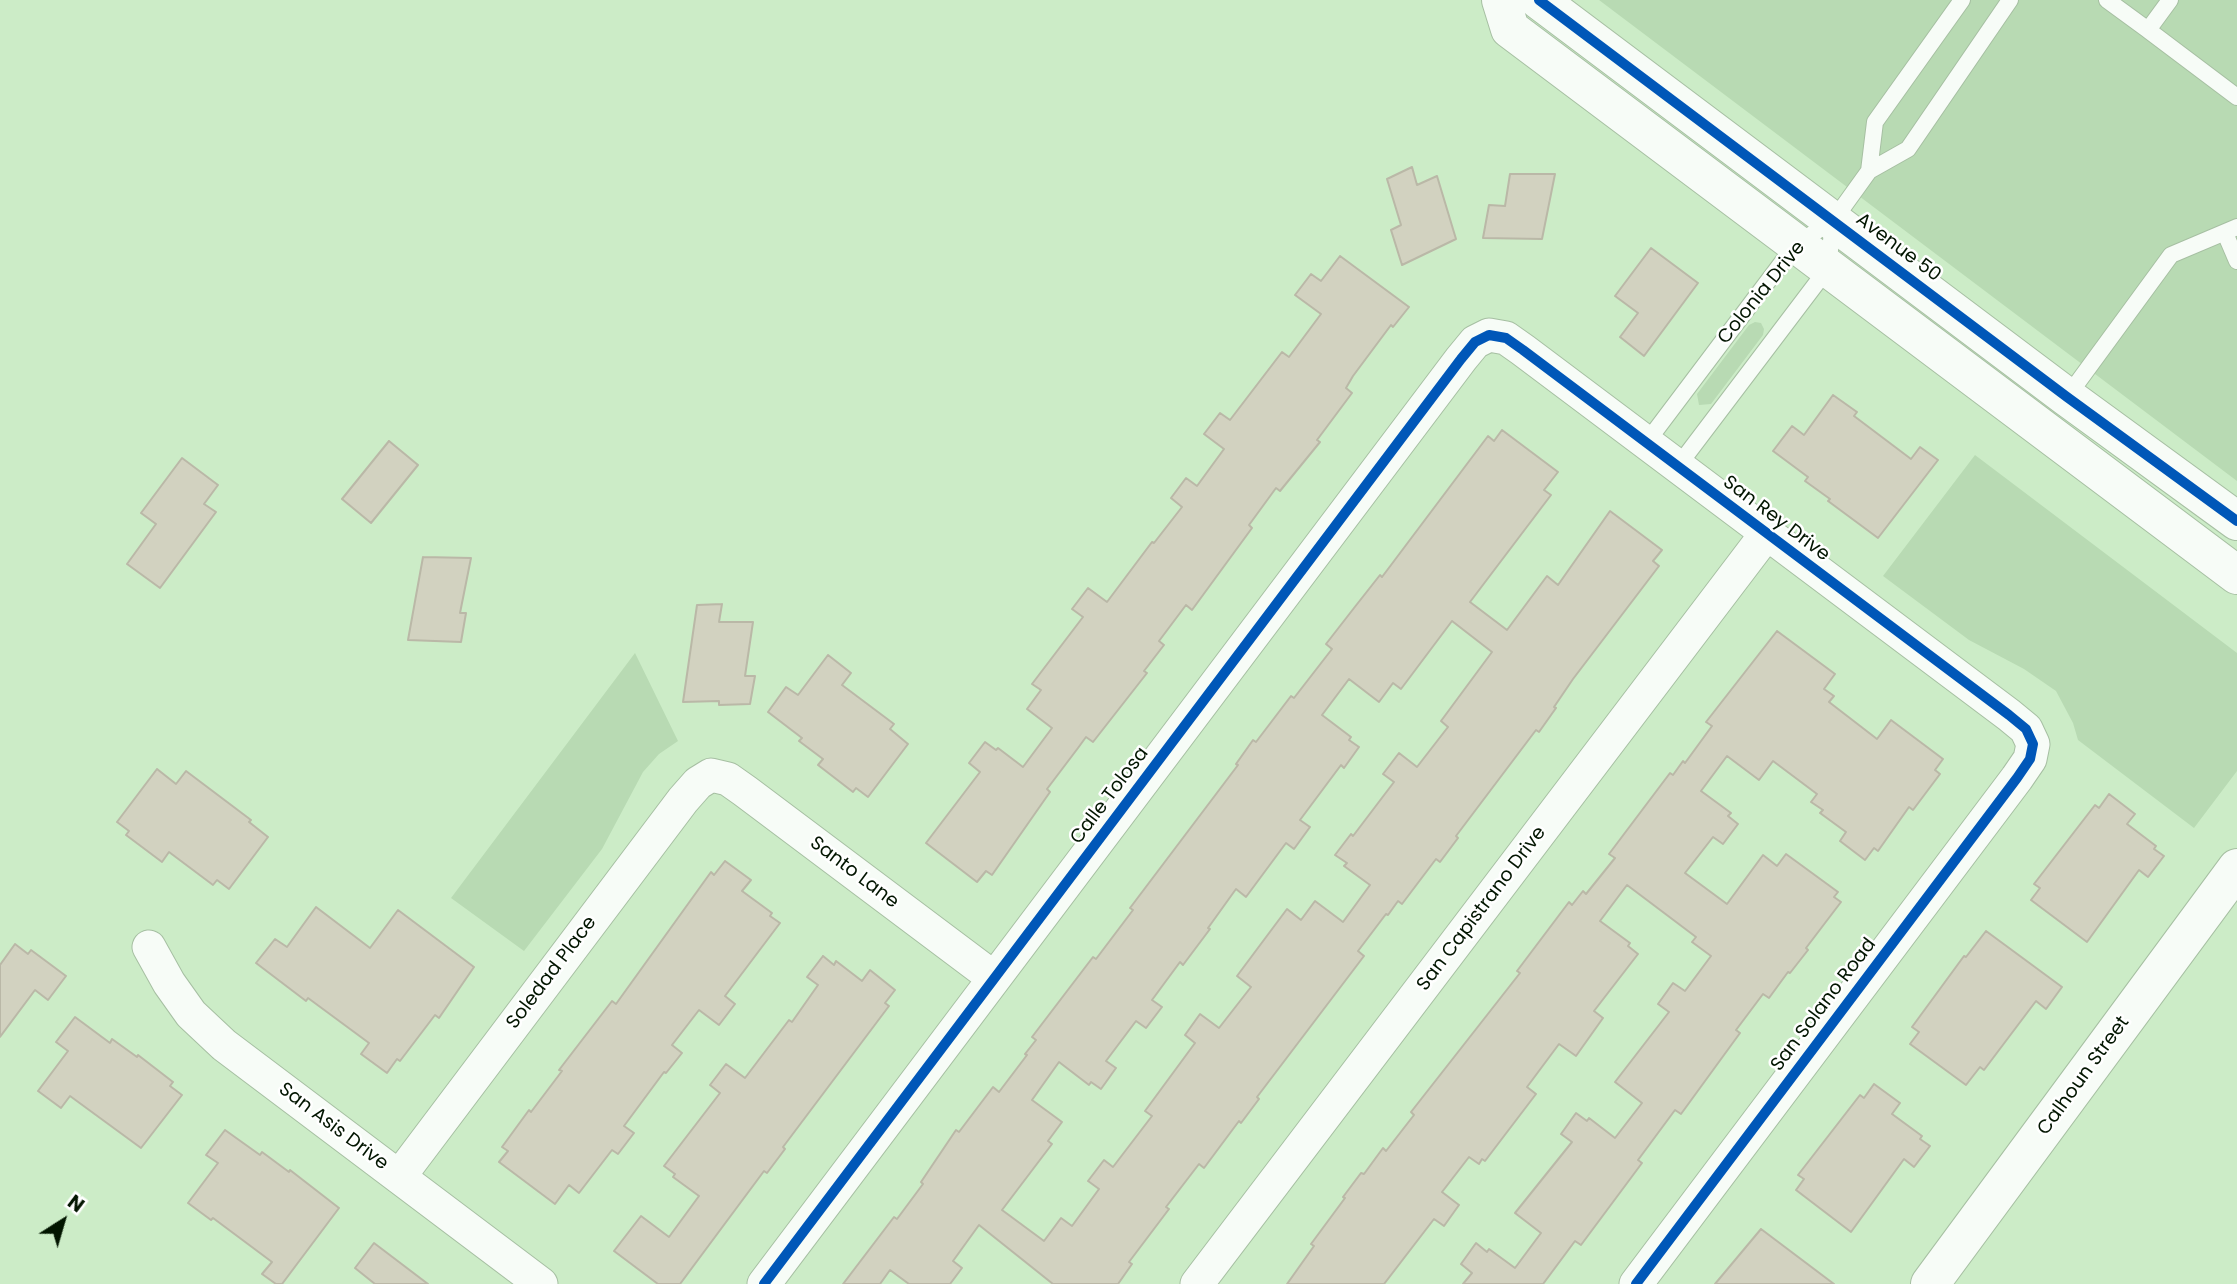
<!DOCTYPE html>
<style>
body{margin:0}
#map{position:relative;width:2237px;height:1284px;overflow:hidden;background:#ccecc7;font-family:Poppins,sans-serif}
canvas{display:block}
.north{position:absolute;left:28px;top:1186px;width:70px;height:70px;-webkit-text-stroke:5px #fff;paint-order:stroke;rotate:37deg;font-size:19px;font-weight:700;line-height:28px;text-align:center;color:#021500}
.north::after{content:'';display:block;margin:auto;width:24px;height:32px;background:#021500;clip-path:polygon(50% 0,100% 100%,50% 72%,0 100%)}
</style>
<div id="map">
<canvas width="2237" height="1284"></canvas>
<div class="north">N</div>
</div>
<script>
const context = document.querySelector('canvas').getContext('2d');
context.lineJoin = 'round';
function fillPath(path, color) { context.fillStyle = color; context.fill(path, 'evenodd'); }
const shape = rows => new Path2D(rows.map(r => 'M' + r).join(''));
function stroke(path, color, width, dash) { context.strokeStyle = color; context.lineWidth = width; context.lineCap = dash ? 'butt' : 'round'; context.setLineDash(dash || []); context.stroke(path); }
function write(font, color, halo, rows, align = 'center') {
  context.font = font + ' Poppins,sans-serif'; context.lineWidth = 5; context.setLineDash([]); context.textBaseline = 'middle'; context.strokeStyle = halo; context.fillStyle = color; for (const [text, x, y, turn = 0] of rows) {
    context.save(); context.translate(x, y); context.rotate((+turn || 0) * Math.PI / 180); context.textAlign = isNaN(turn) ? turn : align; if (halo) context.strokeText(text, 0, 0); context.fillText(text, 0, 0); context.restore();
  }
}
fillPath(shape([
 [1599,0,2237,0,2237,481],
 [1755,322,1761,323,1764,329,1763,335,1711,404,1699,405,1697,394,1749,325],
 [1975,455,2237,653,2237,771,2194,828,2078,740,2073,723,2056,691,2024,669,1969,640,1883,576],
 [635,653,678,741,659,754,643,772,602,849,524,951,451,898]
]), '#b8dab3');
const building = shape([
 [1412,167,1417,185,1437,176,1456,239,1402,265,1391,230,1401,225,1387,179,1412,167],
 [1510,174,1555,174,1542,239,1483,238,1489,205,1505,206,1510,174],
 [1651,248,1698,283,1644,356,1620,337,1638,313,1615,296,1651,248],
 [1340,256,1409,307,1393,327,1391,325,1353,376,1346,388,1352,393,1317,440,1320,442,1280,491,1276,488,1249,525,1252,528,1192,610,1186,605,1159,641,1164,645,1144,671,1147,673,1093,742,1086,737,1078,748,1047,789,1050,792,992,875,986,871,977,882,926,843,980,772,969,763,985,742,996,750,998,748,1023,767,1052,728,1027,709,1041,690,1032,684,1083,617,1072,609,1088,588,1107,602,1152,542,1154,543,1182,507,1171,498,1186,478,1197,486,1224,449,1204,434,1220,413,1230,420,1282,352,1289,357,1321,314,1295,295,1311,274,1321,281,1340,256],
 [1833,395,1857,412,1854,416,1911,459,1920,447,1938,460,1878,538,1828,501,1830,499,1805,481,1808,477,1773,451,1792,426,1804,435,1833,395],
 [1502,430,1558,472,1544,490,1551,495,1470,602,1507,630,1547,576,1558,585,1610,511,1662,550,1653,561,1659,566,1573,679,1554,707,1556,708,1539,732,1536,730,1456,836,1458,838,1440,862,1436,859,1402,904,1398,901,1388,915,1386,914,1358,951,1364,956,1257,1097,1259,1099,1241,1123,1239,1121,1204,1168,1199,1164,1166,1207,1169,1209,1129,1262,1132,1264,1118,1284,1053,1284,979,1225,953,1261,962,1268,950,1284,909,1284,890,1270,880,1284,843,1284,894,1217,897,1219,923,1184,921,1182,956,1130,959,1132,993,1087,999,1092,1027,1055,1025,1054,1036,1040,1032,1037,1093,957,1096,959,1133,910,1130,908,1238,765,1236,764,1253,740,1256,742,1291,696,1294,698,1332,649,1326,644,1354,608,1380,575,1382,577,1488,436,1494,441,1502,430],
 [1452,621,1492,652,1441,721,1448,727,1417,767,1399,753,1383,774,1394,782,1353,836,1351,834,1335,855,1347,863,1344,866,1370,885,1343,922,1315,901,1301,920,1287,909,1237,976,1251,987,1219,1028,1200,1014,1185,1035,1195,1043,1145,1111,1152,1116,1113,1167,1104,1160,1088,1181,1099,1189,1072,1226,1061,1218,1044,1241,1002,1210,1052,1144,1048,1141,1062,1122,1032,1100,1059,1062,1089,1085,1091,1082,1101,1089,1116,1068,1106,1061,1136,1021,1146,1028,1162,1007,1152,1000,1180,962,1183,965,1210,929,1208,928,1236,889,1246,897,1286,843,1294,849,1310,827,1300,820,1341,765,1344,768,1359,747,1349,740,1351,737,1322,715,1349,679,1379,702,1393,683,1401,689,1452,621],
 [389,441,418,465,371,523,342,499,389,441],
 [182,458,218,485,204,504,216,512,160,588,127,564,156,524,141,513,182,458],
 [423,557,471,558,460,613,466,613,461,642,408,640,423,557],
 [722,604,719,622,753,622,745,676,755,676,750,704,719,705,719,701,683,702,697,605,722,604],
 [1777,631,1835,674,1824,689,1834,696,1829,702,1877,739,1891,720,1943,759,1935,770,1940,774,1913,810,1909,807,1878,851,1874,848,1865,860,1840,841,1846,832,1820,813,1823,810,1811,802,1817,794,1773,761,1759,780,1727,756,1701,791,1731,813,1728,816,1738,824,1723,844,1713,837,1685,873,1727,904,1763,855,1777,866,1786,854,1838,892,1834,897,1841,902,1806,948,1808,950,1790,973,1788,972,1769,998,1763,994,1736,1030,1740,1033,1681,1114,1675,1110,1638,1160,1642,1163,1581,1245,1575,1241,1543,1284,1463,1284,1472,1273,1461,1264,1476,1243,1487,1252,1489,1249,1515,1268,1541,1233,1515,1213,1572,1142,1561,1134,1576,1113,1587,1121,1589,1118,1615,1138,1642,1103,1615,1082,1669,1012,1658,1004,1673,983,1685,991,1711,956,1692,942,1696,937,1627,885,1600,921,1630,943,1628,946,1638,954,1594,1011,1603,1018,1576,1056,1559,1044,1527,1087,1536,1094,1485,1161,1482,1159,1479,1164,1469,1157,1442,1192,1459,1205,1444,1226,1434,1219,1384,1284,1287,1284,1314,1246,1311,1244,1345,1198,1343,1197,1361,1173,1364,1174,1383,1148,1386,1151,1414,1115,1411,1112,1520,973,1517,971,1569,902,1572,905,1583,891,1586,894,1615,858,1609,854,1670,773,1673,775,1683,761,1685,763,1712,726,1706,722,1777,631],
 [828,655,851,673,842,685,894,724,890,729,908,744,868,797,856,788,853,792,818,765,823,759,799,741,802,738,768,712,786,687,798,695,828,655],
 [157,769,176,784,186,771,251,820,249,822,268,837,229,889,217,880,213,885,169,852,162,862,126,835,129,831,117,822,157,769],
 [2109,794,2135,814,2127,824,2156,846,2154,849,2164,856,2148,877,2139,870,2087,942,2031,900,2040,888,2034,884,2095,805,2099,808,2109,794],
 [725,861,751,880,742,891,772,913,770,916,780,923,725,996,735,1004,719,1025,699,1010,672,1045,682,1053,666,1073,664,1072,624,1126,634,1133,618,1154,612,1150,579,1193,569,1185,555,1204,499,1162,508,1151,502,1147,529,1110,531,1112,562,1071,559,1070,612,1001,616,1004,711,872,714,875,725,861],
 [316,907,370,948,398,910,474,967,439,1018,435,1015,400,1061,397,1059,387,1073,361,1054,369,1043,308,998,306,1001,256,963,275,939,287,947,316,907],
 [1986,931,2062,987,2046,1009,2036,1001,1984,1070,1980,1067,1966,1085,1910,1044,1919,1032,1912,1027,1964,956,1966,957,1986,931],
 [15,944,28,954,31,950,66,976,48,1000,35,990,0,1037,0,965,15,944],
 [823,956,834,965,836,961,862,981,870,970,895,990,885,1003,889,1006,783,1147,785,1149,767,1173,764,1171,680,1284,658,1284,614,1251,641,1216,669,1237,699,1196,673,1177,675,1174,664,1166,720,1093,710,1085,726,1064,745,1078,789,1020,792,1022,818,985,807,977,823,956],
 [75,1017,110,1043,112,1039,137,1057,138,1055,173,1082,170,1086,182,1095,141,1148,70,1096,61,1108,38,1091,68,1051,56,1042,75,1017],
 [1874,1084,1900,1103,1892,1114,1922,1136,1920,1139,1930,1146,1914,1167,1904,1159,1851,1232,1796,1190,1804,1179,1798,1175,1860,1095,1864,1098,1874,1084],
 [225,1130,260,1155,262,1152,289,1172,290,1170,339,1208,282,1284,276,1284,262,1274,272,1262,213,1218,211,1220,188,1203,218,1163,206,1155,225,1130],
 [1761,1229,1834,1284,1715,1284,1761,1229],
 [374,1243,428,1284,375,1284,355,1268,374,1243]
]);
fillPath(building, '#d2d2c0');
stroke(building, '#bab8a7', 2);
const lane = shape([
 [2107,0,2148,30],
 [2170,0,2148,30,2237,97],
 [1869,171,1875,122,1962,0],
 [2225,233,2237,261],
 [2067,397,2171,255,2237,227],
 [1646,443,1796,244,1833,221,1869,171,1908,149,2010,0],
 [1678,466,1828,268,1833,223]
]);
const street = shape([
 [149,947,169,983,191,1014,224,1045,541,1284],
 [399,1177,683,800,698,783,711,775,728,779,745,791,994,978],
 [764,1284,1461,359,1475,342,1489,335,1506,338,1523,350,2009,715,2026,729,2033,744,2030,759,2017,778,1636,1284],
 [1197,1284,1767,533]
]);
const secondary = shape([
 [1501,0,1510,29,2237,575],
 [1539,0,2067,397,2237,521],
 [1930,1284,2237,868]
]);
stroke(lane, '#a6bfa2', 18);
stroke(street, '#a6bfa2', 35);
stroke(secondary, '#a6bfa2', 40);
stroke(lane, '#f7fcf7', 16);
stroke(street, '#f7fcf7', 33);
stroke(secondary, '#f7fcf7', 38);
stroke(shape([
 [1539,0,2067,397,2237,521],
 [764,1284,1461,359,1475,342,1489,335,1506,338,1523,350,2009,715,2026,729,2033,744,2030,759,2017,778,1636,1284]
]), '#0057b8', 10);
write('19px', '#021500', '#fff', [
 ["Avenue 50",1898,248,37],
 ["Colonia Drive",1762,293,-51],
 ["San Rey Drive",1776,519,37],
 ["Calle Tolosa",1110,796,-53],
 ["Santo Lane",854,873,37],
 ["San Capistrano Drive",1482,909,-53],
 ["Soledad Place",552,973,-53],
 ["San Solano Road",1824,1005,-53],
 ["Calhoun Street",2084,1076,-54],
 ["San Asis Drive",333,1127,37]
]);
</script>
